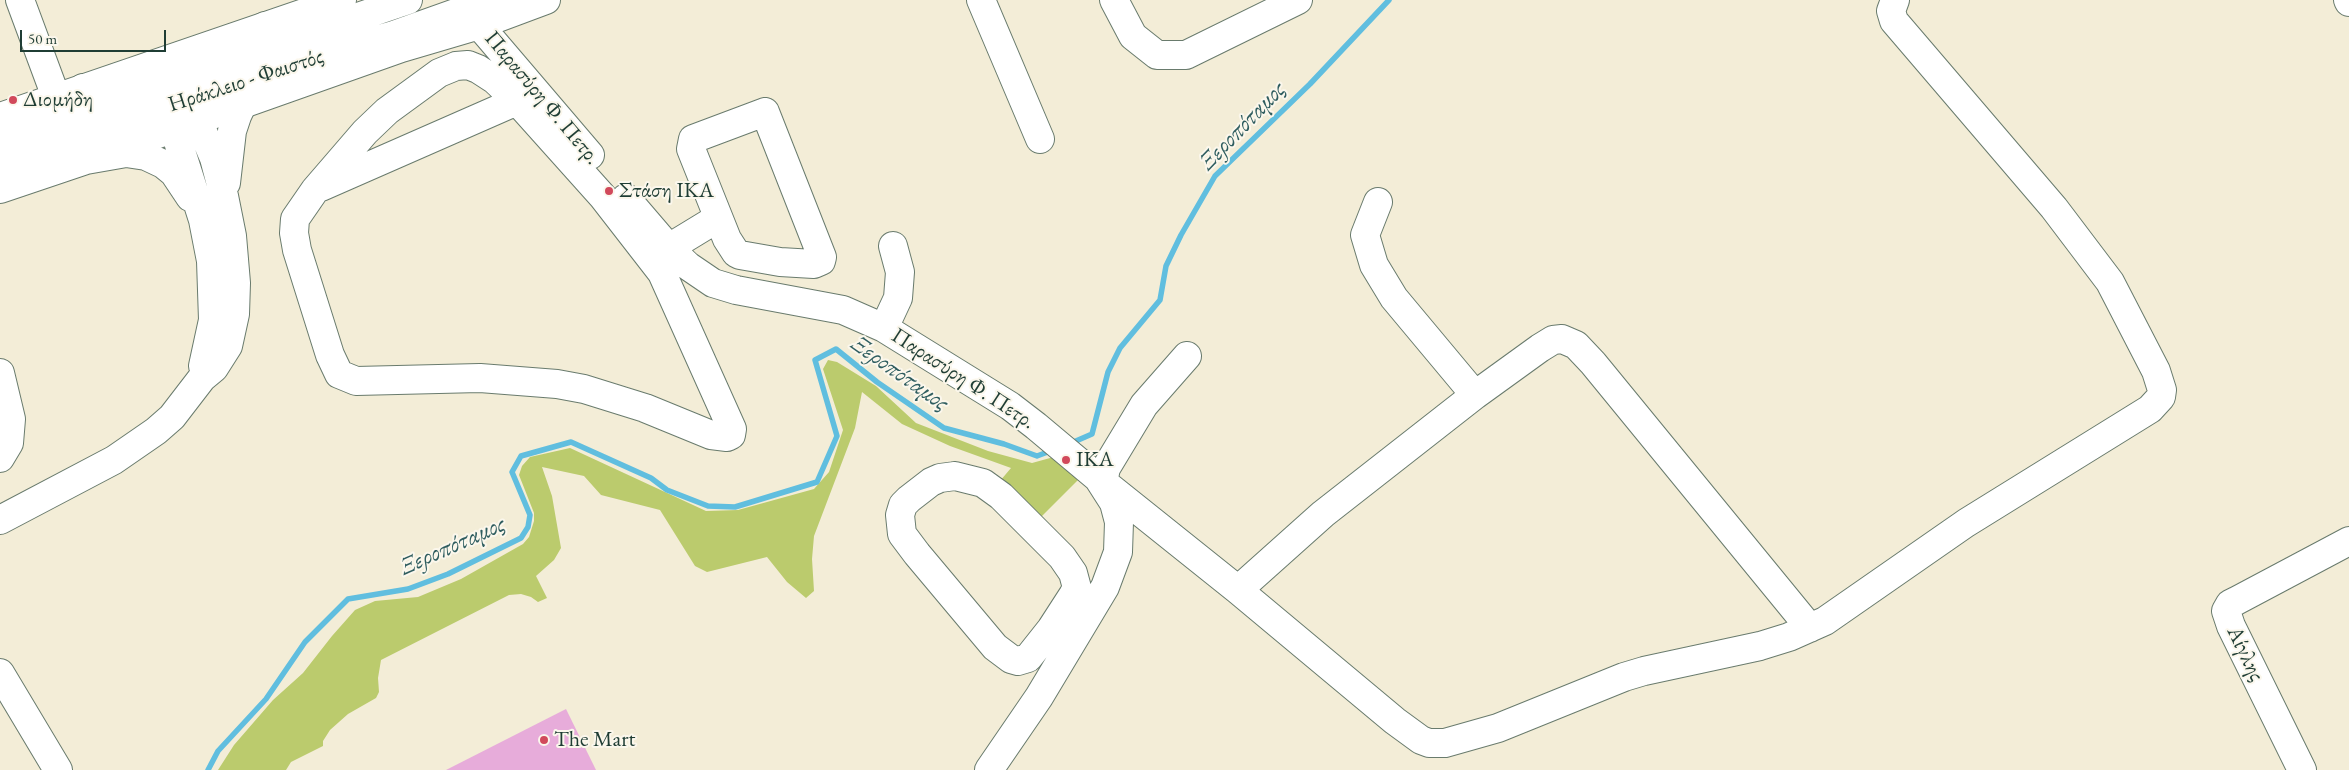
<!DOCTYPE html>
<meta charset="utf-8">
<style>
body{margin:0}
#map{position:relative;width:2349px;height:770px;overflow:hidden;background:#f3edd7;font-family:"EB Garamond",serif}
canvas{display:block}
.scale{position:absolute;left:20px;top:30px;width:146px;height:22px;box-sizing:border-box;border:2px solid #1f3d34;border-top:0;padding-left:6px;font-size:15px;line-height:18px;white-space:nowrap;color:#1f3d34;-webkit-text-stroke:4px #fbf7ec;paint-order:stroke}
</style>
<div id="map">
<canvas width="2349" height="770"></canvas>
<div class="scale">50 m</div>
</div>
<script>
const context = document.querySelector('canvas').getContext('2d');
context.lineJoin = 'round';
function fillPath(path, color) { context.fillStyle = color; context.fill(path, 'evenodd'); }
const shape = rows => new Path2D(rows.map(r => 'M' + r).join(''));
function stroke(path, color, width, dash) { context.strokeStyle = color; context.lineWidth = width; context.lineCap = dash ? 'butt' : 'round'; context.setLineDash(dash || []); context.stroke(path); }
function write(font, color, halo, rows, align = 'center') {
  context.font = font + ' "EB Garamond",serif'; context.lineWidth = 4; context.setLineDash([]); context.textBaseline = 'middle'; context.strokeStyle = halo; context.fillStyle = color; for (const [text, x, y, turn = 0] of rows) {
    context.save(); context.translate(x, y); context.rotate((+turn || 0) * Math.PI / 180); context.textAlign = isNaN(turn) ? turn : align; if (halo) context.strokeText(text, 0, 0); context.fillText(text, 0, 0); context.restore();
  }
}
fillPath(shape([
 [828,360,837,362,876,386,916,423,988,451,1032,463,1061,455,1081,477,1035,523,1000,481,1011,468,950,446,902,424,862,392,855,428,814,536,812,559,814,591,806,598,787,582,767,557,707,572,695,566,660,510,601,495,584,476,542,467,552,496,561,548,554,560,536,576,547,598,538,602,531,597,521,594,509,595,381,660,378,678,379,692,376,698,348,714,330,730,323,741,323,746,291,762,286,770,218,770,234,745,273,700,303,673,332,636,355,610,375,601,418,597,461,579,523,544,529,537,534,521,534,513,519,475,522,466,530,457,570,448,706,511,738,510,814,489,829,472,843,430,823,369]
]), '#bbcb6d');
stroke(shape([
 [1069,444,1092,434,1108,372,1120,348,1160,300,1166,266,1181,235,1215,176,1310,84,1389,0],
 [208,770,218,751,266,699,305,642,348,599,408,589,448,574,521,538,528,527,530,515,512,472,521,456,571,442,651,478,667,490,708,506,735,507,817,482,837,436,815,360,836,349,877,382,944,428,1004,444,1037,456,1053,450]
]), '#60bedf', 5.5);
fillPath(shape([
 [566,709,596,770,446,770]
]), '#e7acda');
const minor = shape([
 [20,0,56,97],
 [981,0,1040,139],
 [1114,0,1133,36,1157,55,1186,55,1298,0],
 [2348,0,2349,2],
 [479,25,590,155],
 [468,65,478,69,495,80,517,101,603,197,662,273,732,429,731,435,727,437,711,435,645,408,584,389,557,384,480,378,356,381,339,374,330,355,297,250,294,233,295,219,315,190,365,132,387,111,439,73,456,66,468,65],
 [765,112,822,257,821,261,814,264,780,262,740,255,736,253,727,239,691,149,693,139,765,112],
 [0,117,342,0],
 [104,153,401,48,479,25,546,0],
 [321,187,517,101],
 [626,198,668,247,688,266,713,283,736,290,843,310,884,328,1010,406,1036,426,1098,478,1114,503,1119,522,1118,552,1105,587,1039,697,989,770],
 [1378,202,1365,235,1374,265,1394,298,1475,395],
 [654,257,718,218],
 [884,328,898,298,900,272,893,246],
 [0,373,11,419,9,443,0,458],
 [955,476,983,483,1001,496,1062,557,1073,573,1077,588,1073,595,1051,629,1028,658,1018,661,1011,659,995,647,917,554,902,534,900,515,903,505,909,499,931,482,940,478,955,476],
 [1098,478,1238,590,1395,721,1421,740,1429,743,1445,743,1498,728,1624,677,1644,671,1760,646,1789,637,1825,621,1966,523,2150,409,2161,397,2162,390,2156,371,2110,282,2054,208,1894,21,1891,11,1895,0],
 [1103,482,1106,468,1144,405,1187,356],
 [1238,590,1323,514,1475,395,1540,348,1553,340,1562,339,1576,345,1593,363,1810,628],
 [0,673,58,770],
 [2302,770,2231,626,2226,611,2230,604,2236,601,2349,541]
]);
const major = shape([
 [230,52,265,26],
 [83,88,125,90],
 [166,89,167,107,203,220,211,261,213,320,203,366],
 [0,139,408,0],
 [0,163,280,68,394,35,492,0],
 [226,183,232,131,237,116,243,103,274,74],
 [0,189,86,160,126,153,146,156,163,164,174,173,190,197],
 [0,520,114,460,156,431,172,417,202,378,214,368,228,346,235,314,236,283,232,236,224,196,214,158,198,120,182,93,167,82]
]);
stroke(minor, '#697b6d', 30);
stroke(major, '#697b6d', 30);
stroke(minor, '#fff', 28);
stroke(major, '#fff', 28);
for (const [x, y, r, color] of [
 [13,100,5,"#d1495b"],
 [609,191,5,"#d1495b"],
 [1066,460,5,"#d1495b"],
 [544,740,5,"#d1495b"]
]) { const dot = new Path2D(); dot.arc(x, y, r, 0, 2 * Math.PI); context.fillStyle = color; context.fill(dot); stroke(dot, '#fbf7ec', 2); }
write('22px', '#1f3d34', '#fbf7ec', [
 ["Ηράκλειο - Φαιστός",246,81,-18],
 ["Παρασύρη Φ. Πετρ.",542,98,50],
 ["Παρασύρη Φ. Πετρ.",963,379,33],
 ["Αίγλης",2245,654,64]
]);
write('22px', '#1f3d34', '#fbf7ec', [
 ["Διομήδη",23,100],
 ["Στάση ΙΚΑ",619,191],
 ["IKA",1076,460],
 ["The Mart",554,740]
], 'left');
write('italic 24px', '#2f5d5f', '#fbf7ec', [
 ["Ξεροπόταμος",1243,126,-46],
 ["Ξεροπόταμος",900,374,35],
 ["Ξεροπόταμος",453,546,-24]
]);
</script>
